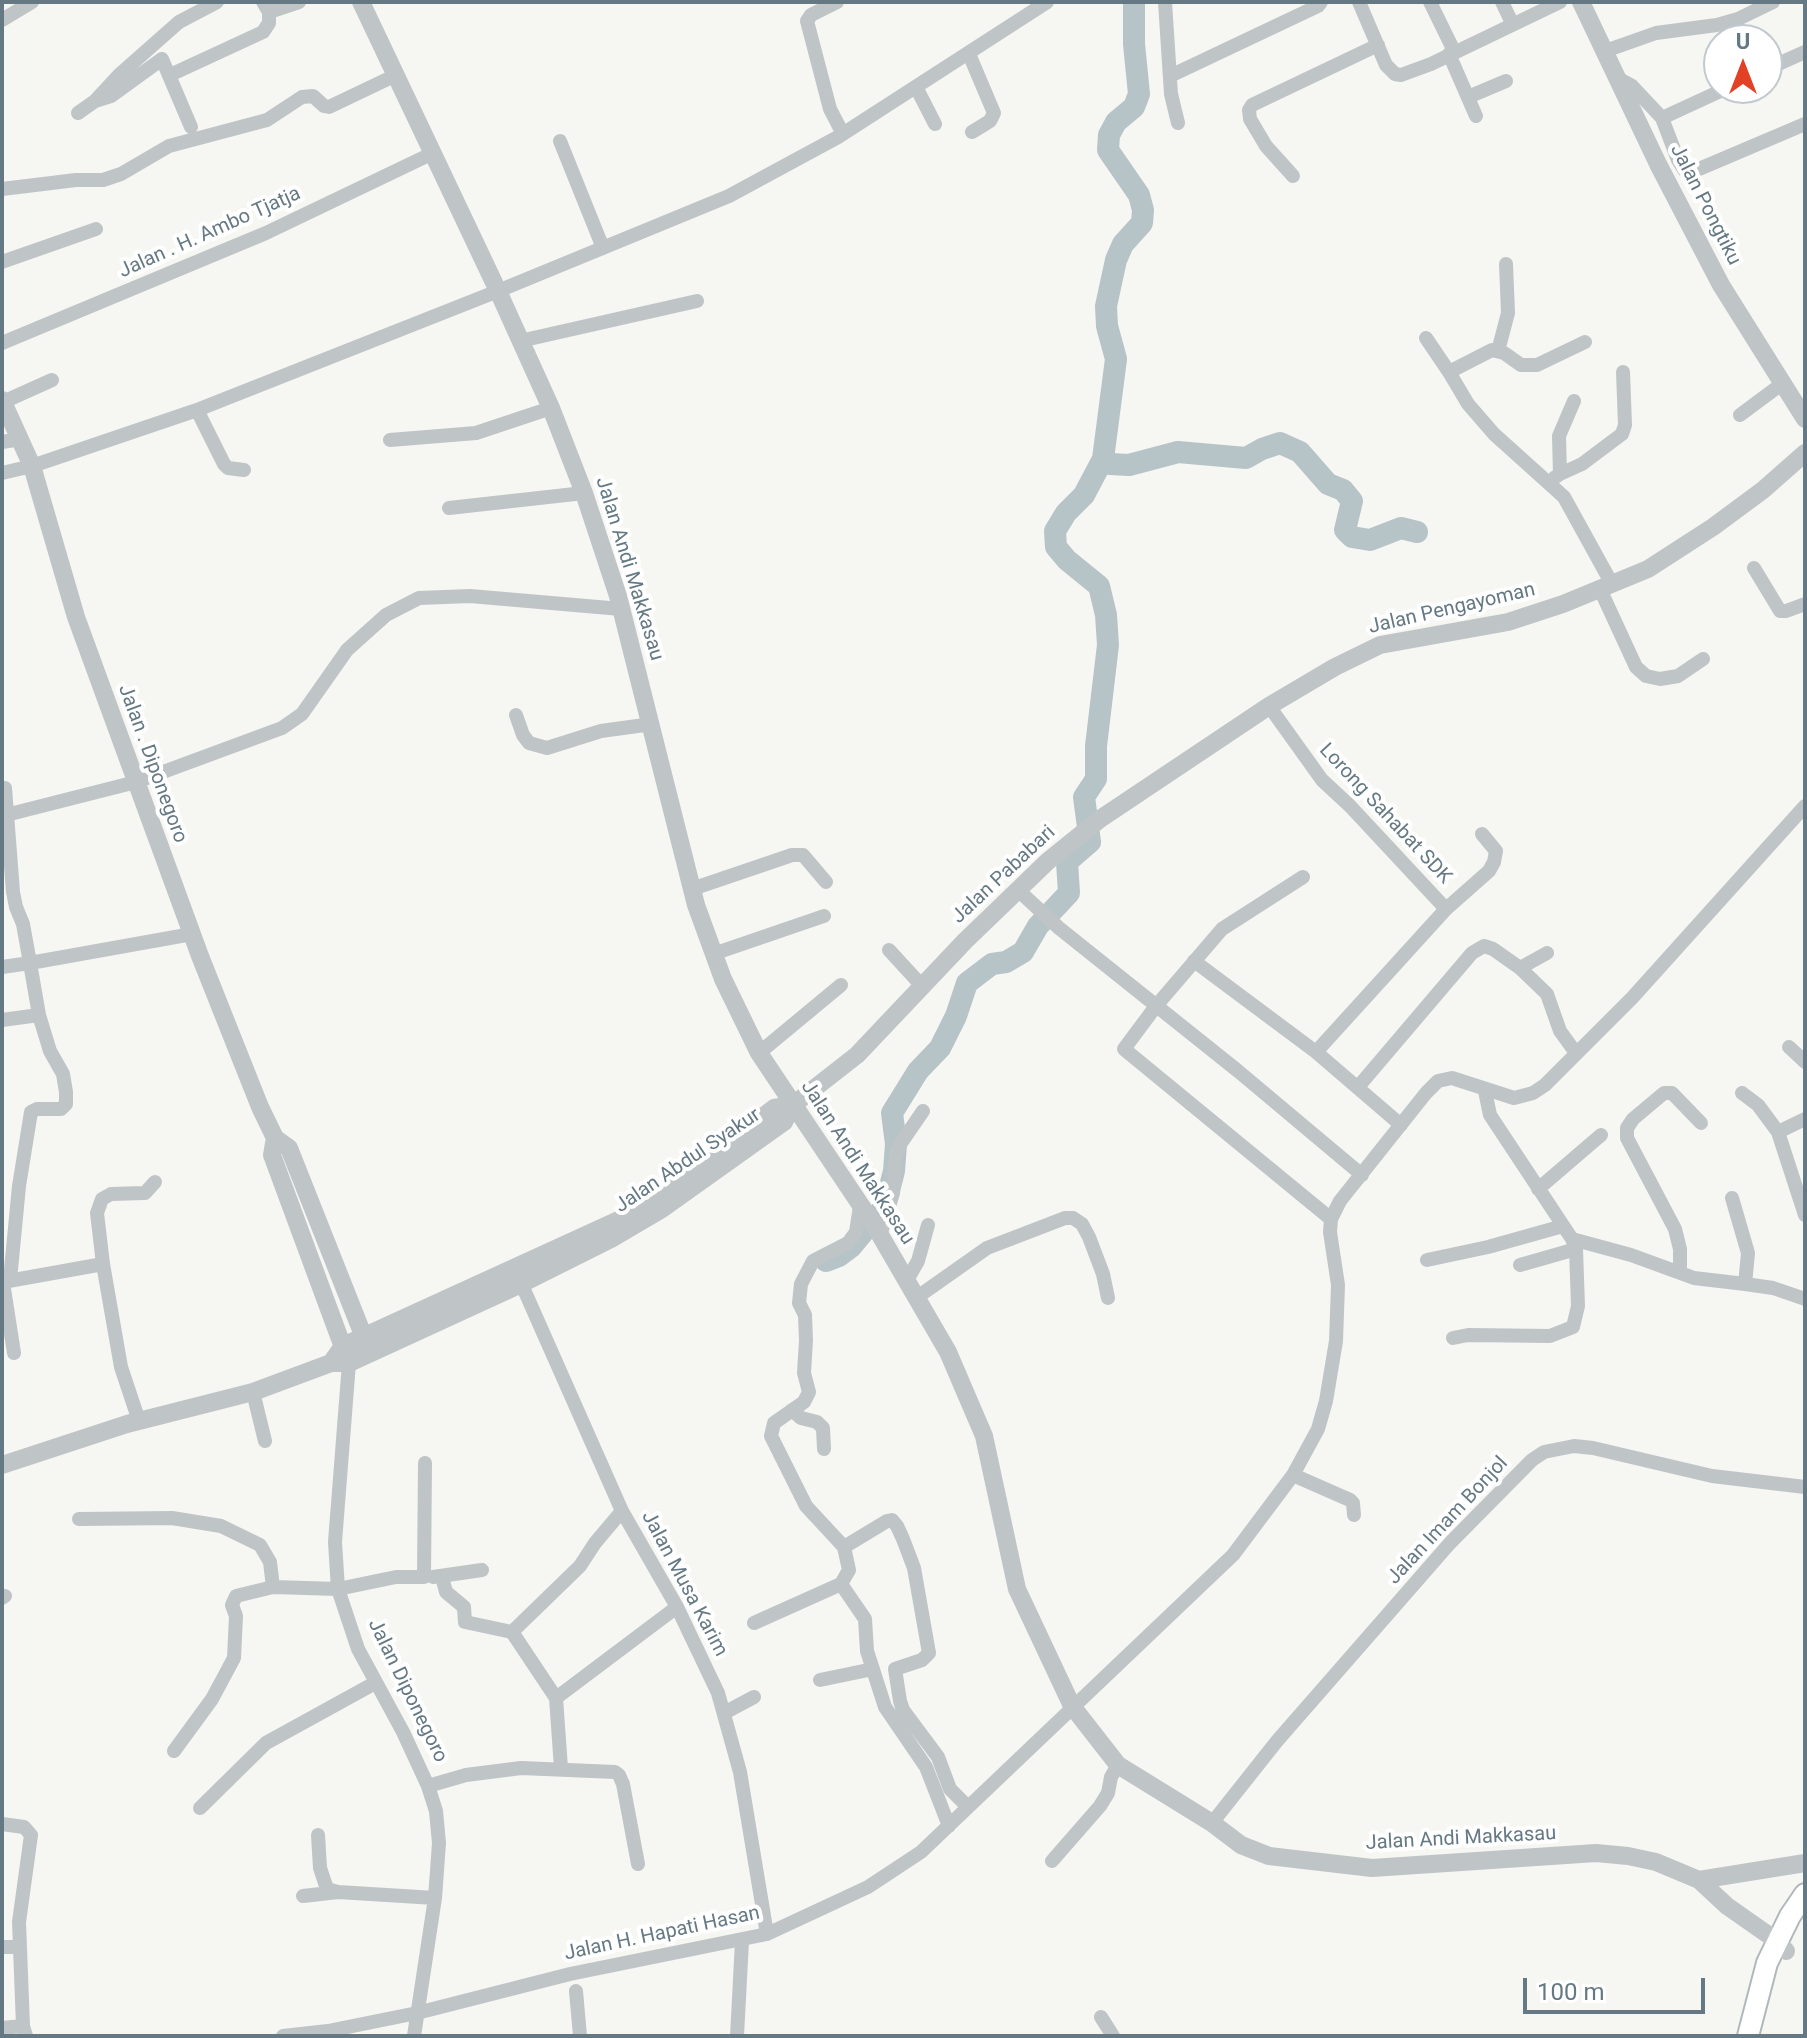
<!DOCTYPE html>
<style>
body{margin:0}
#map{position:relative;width:1807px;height:2038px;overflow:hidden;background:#f6f6f2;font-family:Roboto,sans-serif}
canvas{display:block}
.frame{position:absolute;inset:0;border:4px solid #657984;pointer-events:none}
.north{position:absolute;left:1703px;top:24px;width:80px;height:80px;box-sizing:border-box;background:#fff;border:2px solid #c1c9ce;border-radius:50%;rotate:0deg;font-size:22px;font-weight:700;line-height:32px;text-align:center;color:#657984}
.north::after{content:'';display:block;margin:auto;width:28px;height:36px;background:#e34125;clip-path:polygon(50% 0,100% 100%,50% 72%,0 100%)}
.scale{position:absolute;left:1523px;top:1978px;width:182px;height:36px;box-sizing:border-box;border:4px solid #657984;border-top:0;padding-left:10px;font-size:24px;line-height:28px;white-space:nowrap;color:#657984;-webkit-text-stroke:6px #fff;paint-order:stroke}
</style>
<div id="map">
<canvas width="1807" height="2038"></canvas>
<div class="frame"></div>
<div class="north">U</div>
<div class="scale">100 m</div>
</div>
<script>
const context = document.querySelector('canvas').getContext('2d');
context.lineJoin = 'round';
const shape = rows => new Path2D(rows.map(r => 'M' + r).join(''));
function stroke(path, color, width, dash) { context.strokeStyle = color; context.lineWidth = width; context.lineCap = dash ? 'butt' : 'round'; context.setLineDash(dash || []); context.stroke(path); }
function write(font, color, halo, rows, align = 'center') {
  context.font = font + ' Roboto,sans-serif'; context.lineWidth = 8; context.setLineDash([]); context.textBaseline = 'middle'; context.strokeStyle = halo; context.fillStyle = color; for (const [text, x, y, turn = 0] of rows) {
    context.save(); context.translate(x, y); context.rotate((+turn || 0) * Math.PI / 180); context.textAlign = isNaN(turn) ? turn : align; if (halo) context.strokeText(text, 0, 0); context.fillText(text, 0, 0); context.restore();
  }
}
stroke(shape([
 [1103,459,1110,464,1129,465,1178,452,1246,458,1262,449,1280,443,1300,452,1328,484,1343,490,1352,501,1345,530,1352,537,1370,540,1401,528,1417,532],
 [826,1261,839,1256,851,1247,885,1206,894,1171,896,1144,892,1113,918,1071,940,1048,956,1016,967,983,992,964,1006,962,1023,952,1038,926,1069,893,1067,862,1090,842,1084,797,1096,779,1096,746,1108,645,1106,615,1099,586,1067,560,1056,547,1055,531,1066,513,1084,495,1103,459,1116,359,1107,326,1106,306,1116,260,1123,244,1142,223,1143,210,1139,195,1108,150,1109,135,1116,122,1134,107,1139,94,1134,44,1134,2]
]), '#b6c4c7', 22);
const secondary = shape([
 [1748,2036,1767,1963,1790,1916,1805,1894]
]);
stroke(secondary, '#b1b8bb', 24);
stroke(shape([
 [263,2,269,12,299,2],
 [837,2,811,15,807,21,830,109,843,134],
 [1165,2,1171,94,1178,123],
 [1359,2,1386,65,1395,74,1401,75,1431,64,1560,2],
 [1430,2,1454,51],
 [1502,2,1512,23],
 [2,20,32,2],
 [1605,51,1656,33,1717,25,1738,19,1773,2],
 [969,54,994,113,990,121,972,132],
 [1449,54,1476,116],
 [1767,69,1805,52],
 [170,75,263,32,269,23,269,12],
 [1170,76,1318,6,1321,2],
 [1619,79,1632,86,1662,118,1678,160,1685,171,1699,169,1805,124],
 [916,87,935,124],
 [1468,97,1506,81],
 [95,101,119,75,179,22,217,2],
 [78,113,95,101,111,96,162,59,191,127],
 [1662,118,1727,88],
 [560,141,603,248],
 [1293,176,1266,146,1250,119,1249,110,1252,105,1378,45],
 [2,189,76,180,103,180,121,174,169,146,267,120,302,97,313,96,324,106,329,107,394,76],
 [2,262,96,229],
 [1426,338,1449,372],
 [520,341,697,301],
 [1585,342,1537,365,1521,365,1504,353,1492,350,1449,372,1468,404,1494,434,1564,497,1612,584],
 [2,343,266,233,431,154],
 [1498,351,1508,313,1506,264],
 [3,402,52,380],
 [197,410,224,464,228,468,244,470],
 [1740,415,1783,383],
 [390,440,476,433,551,408],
 [2,442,21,439],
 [2,473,32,466,197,410,498,291,729,196,838,137,1047,2],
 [1560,474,1582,464,1622,434,1625,425,1623,372],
 [1554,478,1560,474,1559,436,1574,401],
 [449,508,584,493],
 [1754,568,1780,611,1786,611,1805,604],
 [1600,589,1636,667,1646,676,1660,679,1678,676,1703,659],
 [1269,706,1322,780,1350,806,1446,909],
 [516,715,523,735,529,743,547,748,601,731,652,724],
 [2,788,5,788,13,892,16,907,23,924,30,963,192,934],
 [6,815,136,782,282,728,302,714,347,650,386,615,419,598,470,596,621,609],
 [1303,877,1222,929,1156,1006,1124,1049,1331,1219],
 [692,889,792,855,803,855,826,882],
 [1018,890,1059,928,1238,1071,1362,1175],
 [889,950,922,986],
 [713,954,824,916],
 [1194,961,1316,1052,1446,909,1489,871,1494,862,1496,851,1482,834],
 [2,967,30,963,39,1015],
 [1520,968,1547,953],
 [2,1020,39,1015,50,1051,63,1074,66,1092,66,1104,61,1109,37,1109,31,1112,19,1186,10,1280],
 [1789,1047,1805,1062],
 [1316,1052,1401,1125],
 [759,1053,841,985],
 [1358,1087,1472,953,1484,946,1493,949,1520,968,1547,994,1560,1031,1576,1053],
 [1485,1091,1490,1115,1572,1239,1631,1255,1694,1278,1745,1284],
 [1742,1093,1758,1105,1778,1132],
 [1805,1119,1778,1132,1805,1215],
 [1538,1189,1601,1135],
 [1732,1198,1748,1253,1745,1284,1773,1288,1805,1299],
 [860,1206,856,1232,848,1243,813,1261,801,1284,799,1303,805,1315,806,1340,804,1373,809,1392,804,1402,774,1423,771,1436,806,1506,844,1547,849,1570,841,1584,865,1619,867,1651,885,1707,926,1767,949,1826],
 [880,1236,893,1193,896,1154,901,1143,923,1111],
 [1427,1260,1488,1247,1563,1226],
 [103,1264,97,1213,102,1199,111,1194,145,1193,155,1182],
 [1520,1265,1576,1249],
 [1680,1272,1680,1249,1675,1229,1627,1138,1627,1128,1633,1119,1664,1093,1672,1093,1701,1123],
 [518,1276,622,1511,677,1607,718,1693,740,1772,767,1934],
 [3,1282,103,1264,121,1367,139,1421],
 [3,1282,14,1353],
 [906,1282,918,1261,928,1225],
 [916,1298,987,1248,1065,1218,1073,1218,1082,1224,1089,1237,1103,1274,1108,1298],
 [1453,1338,1468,1335,1550,1336,1573,1327,1578,1306,1576,1249,1572,1239],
 [349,1363,335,1542,338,1589,358,1649,403,1732,428,1786,436,1811,439,1843,435,1898,414,2036],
 [253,1392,265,1441],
 [792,1410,801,1418,817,1422,823,1428,824,1449],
 [1293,1475,1350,1500,1353,1503,1354,1515],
 [79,1519,172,1518,221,1526,260,1545,270,1562,273,1587],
 [844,1547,887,1521,892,1520,897,1526,903,1539,914,1568,929,1653,922,1660,895,1669,900,1701,903,1710,938,1757,950,1789,968,1807],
 [433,1577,482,1570],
 [442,1577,446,1592,464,1607,465,1622,512,1632],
 [2,1598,5,1596],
 [754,1623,841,1584],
 [820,1680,873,1669],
 [556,1698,677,1607],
 [724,1713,754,1697],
 [174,1751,212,1699,234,1658,236,1616,232,1605,236,1596,273,1587,338,1589,396,1577,424,1577,425,1463],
 [561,1768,556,1698,512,1632,580,1566,595,1543,622,1511],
 [428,1786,466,1775,521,1768,615,1772,619,1775,623,1784,638,1864],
 [200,1808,266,1743,375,1683],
 [1212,1823,1277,1741,1450,1543,1532,1460,1544,1452,1574,1446,1593,1448,1712,1476,1805,1487],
 [2,1824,24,1827,31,1835,19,1922,23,2026],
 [318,1835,320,1868,327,1889,338,1892],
 [1052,1861,1100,1806,1108,1793,1111,1777,1118,1765],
 [303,1896,338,1892,435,1898],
 [2,1947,19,1947],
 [576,1991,580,2036],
 [1101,2017,1113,2036],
 [2,2028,23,2026,26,2036],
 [283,2036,328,2031,417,2013,570,1974,767,1934,868,1887,921,1852,1233,1555,1293,1475,1318,1429,1326,1401,1336,1341,1338,1285,1330,1232,1331,1219,1340,1201,1426,1093,1438,1081,1452,1078,1514,1098,1533,1093,1545,1085,1632,998,1805,806],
 [737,2036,742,1941]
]), '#bfc4c7', 14);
stroke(shape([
 [361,2,498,291,551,408,584,493,618,596,696,905,723,979,759,1053,876,1228,948,1352,984,1436,1017,1589,1072,1706,1118,1765,1212,1823,1241,1845,1269,1856,1372,1868,1596,1853,1628,1856,1656,1862,1699,1880,1727,1906,1777,1941,1786,1951],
 [1581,2,1658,164,1721,285,1805,419],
 [2,400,32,466,76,617,200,956,260,1107,275,1138],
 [275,1138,289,1148,367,1345],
 [275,1138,272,1155,347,1358],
 [331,1363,343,1346,621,1219,683,1179,774,1108,793,1105],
 [2,1465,127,1424,253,1392,331,1363,349,1363,521,1284,611,1239,662,1209,784,1122,793,1105,857,1055,965,941,1048,861,1100,819,1269,706,1335,667,1380,645,1508,622,1563,604,1648,569,1713,527,1763,490,1805,453],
 [1699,1880,1805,1863]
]), '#bfc4c7', 18);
stroke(secondary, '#fff', 20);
write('20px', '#657984', '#fff', [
 ["Jalan Pongtiku",1705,205,63],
 ["Jalan . H. Ambo Tjatja",210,233,-24],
 ["Jalan Andi Makkasau",629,569,73],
 ["Jalan Pengayoman",1452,609,-13],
 ["Jalan . Diponegoro",152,764,70],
 ["Lorong Sahabat SDK",1385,814,47],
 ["Jalan Pababari",1004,875,-43],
 ["Jalan Abdul Syakur",688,1161,-34],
 ["Jalan Andi Makkasau",857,1163,57],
 ["Jalan Imam Bonjol",1448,1521,-47],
 ["Jalan Musa Karim",684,1584,62],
 ["Jalan Diponegoro",407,1691,64],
 ["Jalan Andi Makkasau",1461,1839,-3],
 ["Jalan H. Hapati Hasan",662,1934,-12]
]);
</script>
